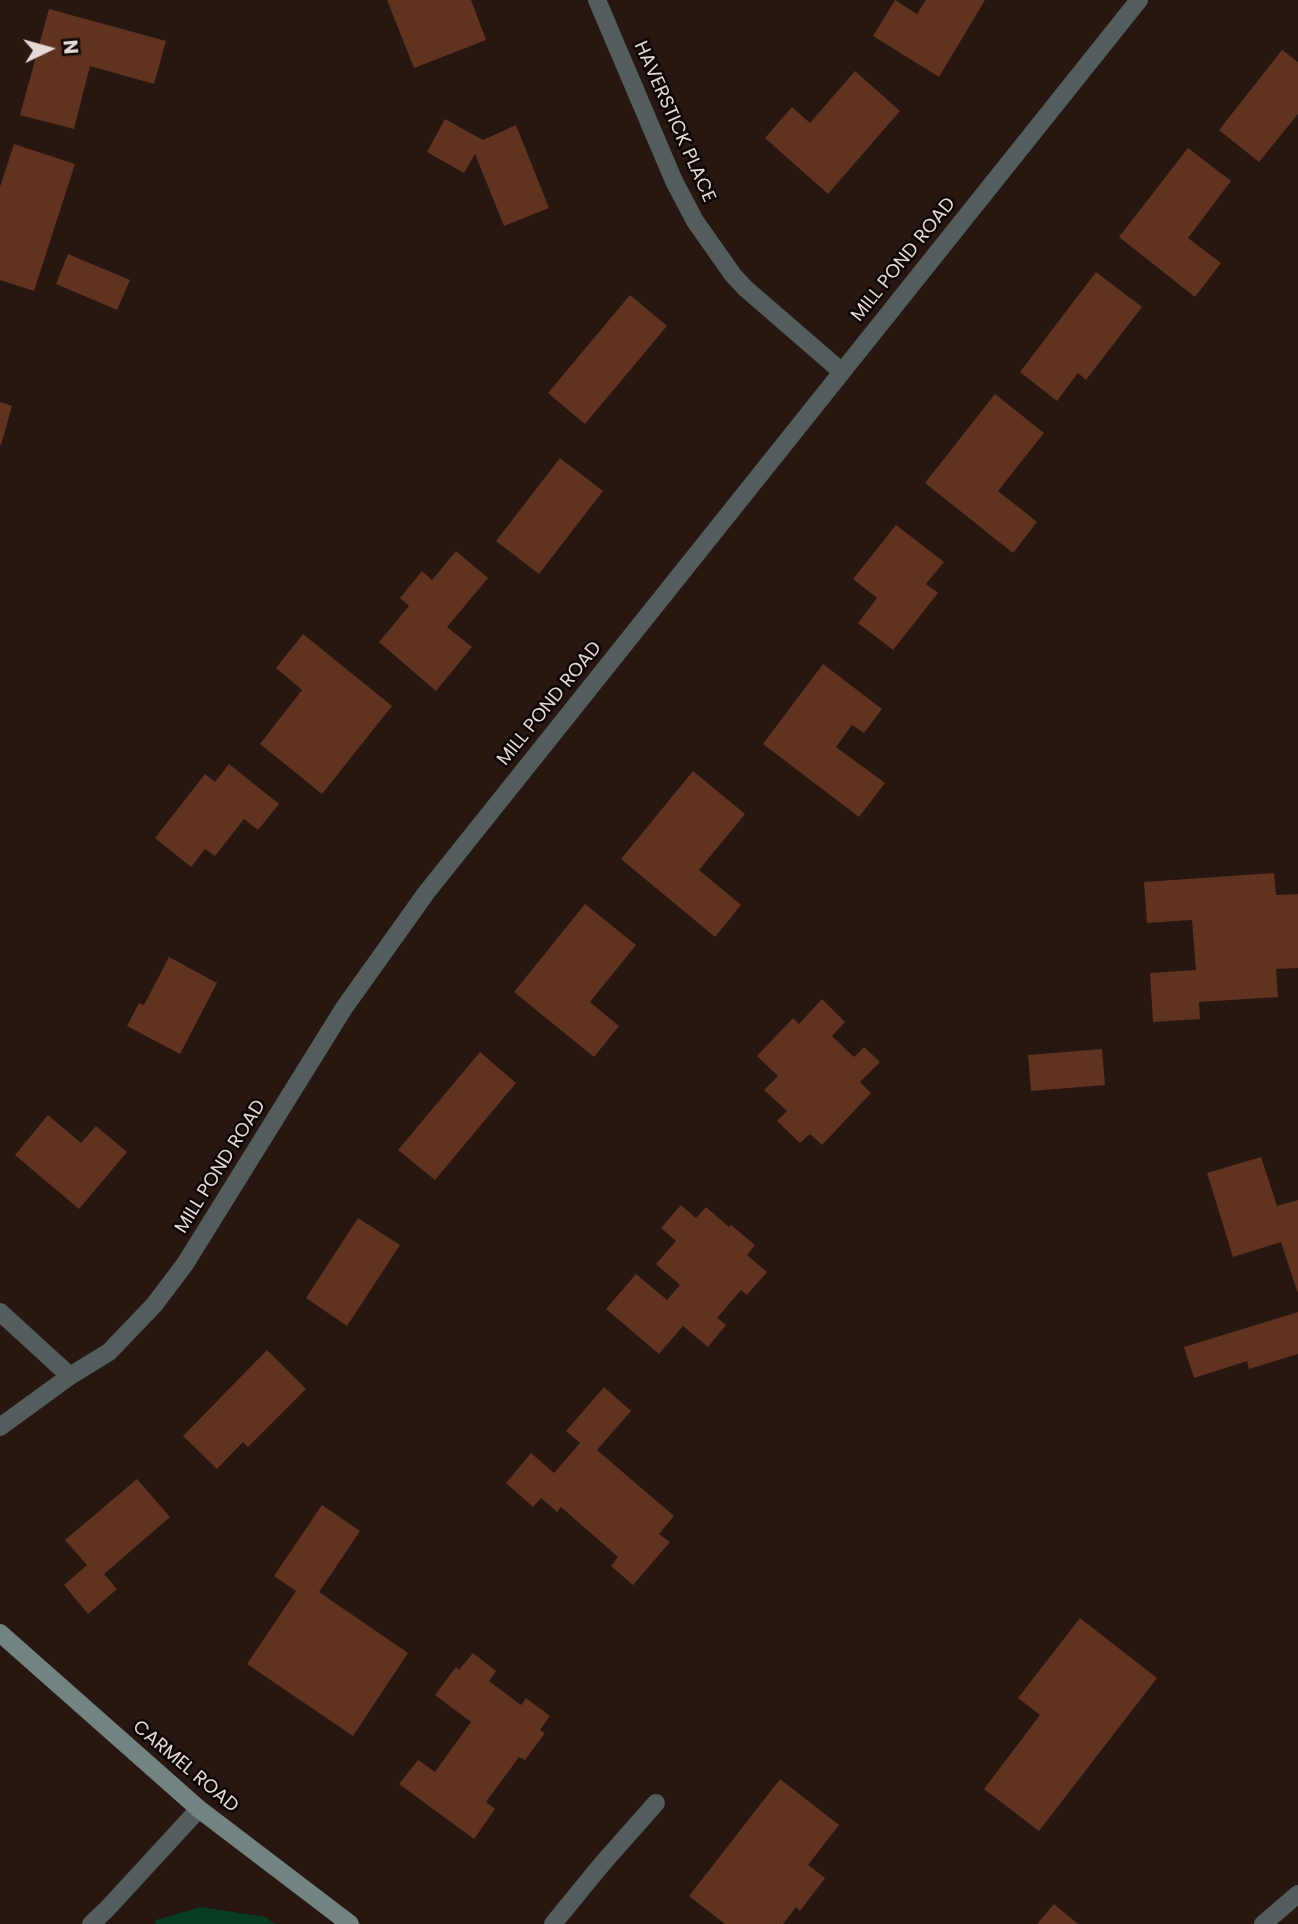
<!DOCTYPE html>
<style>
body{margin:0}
#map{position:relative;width:1298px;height:1924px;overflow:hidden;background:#271710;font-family:Poppins,sans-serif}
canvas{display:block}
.north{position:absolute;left:14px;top:14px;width:70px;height:70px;-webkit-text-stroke:5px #0b0503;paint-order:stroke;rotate:85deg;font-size:19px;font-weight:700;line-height:28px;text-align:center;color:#e4d9d4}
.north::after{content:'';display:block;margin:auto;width:24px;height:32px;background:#e4d9d4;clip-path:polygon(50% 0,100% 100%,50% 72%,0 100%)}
</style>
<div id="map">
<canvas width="1298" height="1924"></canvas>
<div class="north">N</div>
</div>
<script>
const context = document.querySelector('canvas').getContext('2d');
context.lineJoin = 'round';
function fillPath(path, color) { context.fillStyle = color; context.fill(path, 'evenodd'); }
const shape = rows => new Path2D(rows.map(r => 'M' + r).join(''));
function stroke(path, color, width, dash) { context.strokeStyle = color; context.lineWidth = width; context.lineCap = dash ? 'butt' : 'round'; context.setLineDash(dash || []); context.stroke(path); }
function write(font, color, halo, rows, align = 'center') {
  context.font = font + ' Poppins,sans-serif'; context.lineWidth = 5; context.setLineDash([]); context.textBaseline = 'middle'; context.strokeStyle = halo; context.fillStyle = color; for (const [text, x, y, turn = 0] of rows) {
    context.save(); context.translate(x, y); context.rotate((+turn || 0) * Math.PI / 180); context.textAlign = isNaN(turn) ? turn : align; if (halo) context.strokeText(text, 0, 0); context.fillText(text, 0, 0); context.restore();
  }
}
fillPath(shape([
 [201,1907,265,1917,275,1924,155,1924,156,1920]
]), '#083d23');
fillPath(shape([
 [387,0,471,0,486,40,414,68],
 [895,0,917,14,926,0,985,0,939,77,873,36],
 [49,9,166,41,154,84,90,66,74,129,20,115],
 [1282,50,1298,62,1298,114,1259,162,1219,130],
 [855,71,900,111,828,194,765,138,792,107,810,123],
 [445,119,483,140,516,125,549,208,504,226,475,154,464,173,427,152],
 [14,144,75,164,34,291,0,280,0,187],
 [1188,148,1231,181,1188,238,1221,263,1195,297,1119,237],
 [68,254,130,280,117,310,56,284],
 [1096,272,1142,307,1086,380,1078,373,1057,401,1020,372],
 [630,295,667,326,585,424,548,393],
 [995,394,1044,433,998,491,1037,522,1013,553,925,483],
 [0,402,12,406,1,445,0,445],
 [560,458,603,491,539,574,496,541],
 [896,525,944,562,926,584,938,593,893,650,858,623,877,598,853,579],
 [456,551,488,578,447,627,472,647,436,691,379,642,409,606,400,598,422,571,432,580],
 [303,634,392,706,322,794,260,744,302,690,276,668],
 [823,664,882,709,864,733,852,725,836,747,885,783,859,817,763,744],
 [229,764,279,804,258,830,244,819,215,856,205,849,191,867,155,838,205,774,215,782],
 [693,771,745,814,699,870,741,905,715,937,621,859],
 [1274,873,1276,895,1298,894,1298,968,1276,969,1278,997,1199,1002,1200,1019,1153,1022,1150,973,1196,970,1192,920,1147,923,1144,882],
 [585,904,636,945,590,1002,619,1026,594,1057,514,992],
 [169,957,217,983,180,1054,127,1026,139,1003,144,1005],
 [822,999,845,1022,832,1036,854,1057,864,1047,880,1062,860,1082,871,1093,822,1145,810,1134,800,1143,777,1121,787,1111,764,1090,778,1076,757,1056,793,1018,799,1024],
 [1102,1049,1105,1085,1031,1091,1028,1055],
 [480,1052,516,1083,435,1180,398,1150],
 [48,1115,81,1143,96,1126,127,1152,79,1209,15,1155],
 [1261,1157,1277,1206,1298,1200,1298,1294,1281,1242,1233,1257,1207,1173],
 [681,1205,696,1218,706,1207,729,1227,731,1225,755,1245,747,1255,767,1272,747,1295,741,1290,717,1318,726,1325,708,1347,683,1326,659,1354,606,1309,636,1274,667,1300,680,1285,656,1264,676,1241,661,1228],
 [358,1218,400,1245,347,1326,306,1298],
 [1298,1312,1298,1354,1249,1369,1247,1361,1194,1378,1184,1347],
 [267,1350,306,1389,248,1447,243,1442,217,1469,183,1436],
 [604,1387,631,1411,597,1450,674,1516,659,1534,670,1542,633,1585,611,1566,618,1557,561,1507,557,1512,541,1498,533,1507,506,1483,531,1453,554,1473,580,1443,566,1431],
 [137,1479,170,1517,104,1574,117,1589,88,1614,64,1585,87,1565,65,1540],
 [322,1505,360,1531,319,1592,408,1653,353,1736,247,1664,296,1591,274,1576],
 [1080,1618,1157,1678,1039,1831,984,1789,1040,1715,1018,1698],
 [473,1653,496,1671,489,1681,521,1705,526,1698,550,1716,540,1730,545,1733,525,1760,519,1757,486,1802,495,1809,474,1839,399,1784,418,1760,435,1772,471,1722,435,1695,456,1667,459,1670],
 [780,1779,839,1825,808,1865,825,1878,800,1911,796,1907,783,1924,725,1924,689,1896],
 [1054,1904,1078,1924,1037,1924]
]), '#603220');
stroke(shape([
 [597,0,674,181,695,221,733,275,745,288,842,372],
 [0,1312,70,1376],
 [0,1427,70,1376,109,1352,154,1305,185,1264,344,1008,426,893,1139,0],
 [91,1924,107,1909,199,1809],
 [553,1924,602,1864,656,1803],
 [1263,1924,1298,1894]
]), '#535d5d', 18);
stroke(shape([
 [0,1633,199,1809,350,1924]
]), '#728382', 18);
write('19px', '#e4d9d4', '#0b0503', [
 ["HAVERSTICK PLACE",674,122,66],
 ["MILL POND ROAD",904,260,-51],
 ["MILL POND ROAD",550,704,-51],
 ["MILL POND ROAD",221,1167,-58],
 ["CARMEL ROAD",185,1767,40]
]);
</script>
